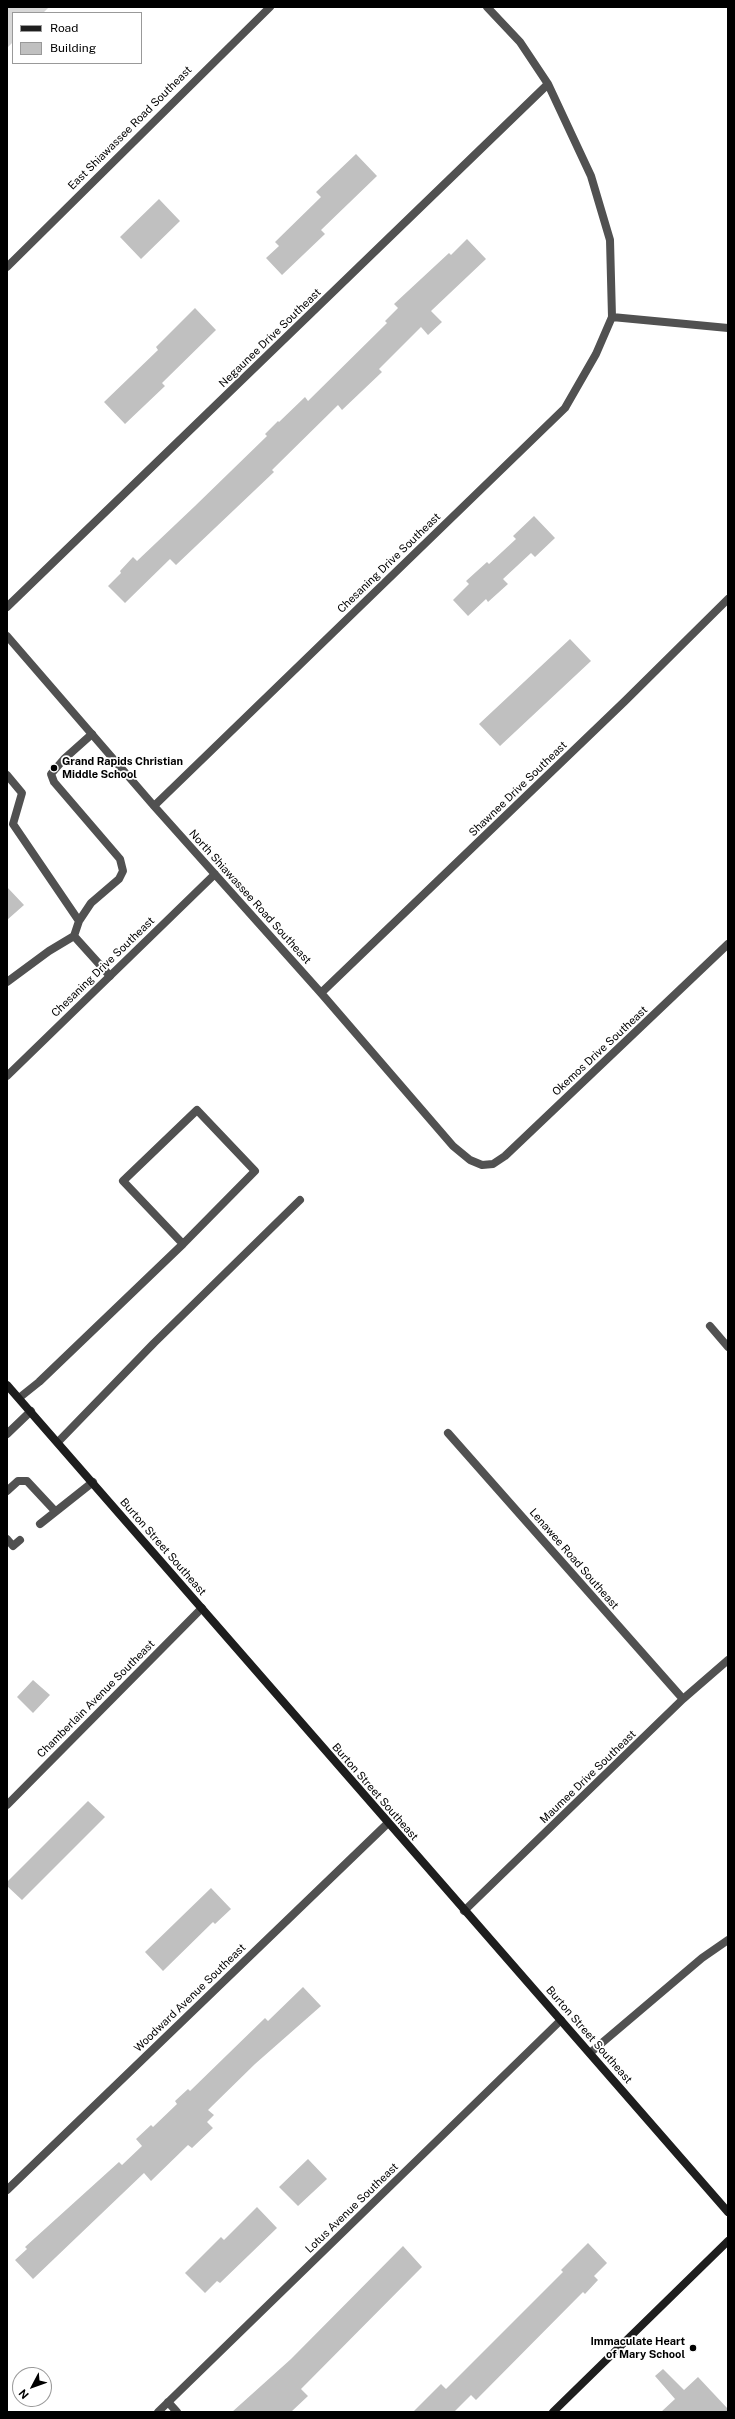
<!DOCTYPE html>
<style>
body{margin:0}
#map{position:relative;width:735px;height:2419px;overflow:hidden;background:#fff;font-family:"Public Sans",sans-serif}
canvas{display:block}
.frame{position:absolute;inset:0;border:8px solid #000;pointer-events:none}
.legend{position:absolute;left:12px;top:12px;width:130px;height:52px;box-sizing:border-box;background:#fff;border:1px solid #999;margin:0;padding:5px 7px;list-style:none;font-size:12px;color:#000}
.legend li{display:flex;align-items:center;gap:8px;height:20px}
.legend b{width:20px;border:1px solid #999}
.north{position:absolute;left:12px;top:2367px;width:40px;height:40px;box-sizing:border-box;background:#fff;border:1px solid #999;border-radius:50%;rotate:229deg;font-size:11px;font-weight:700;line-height:16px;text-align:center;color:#000}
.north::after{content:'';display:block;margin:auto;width:14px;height:18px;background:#000;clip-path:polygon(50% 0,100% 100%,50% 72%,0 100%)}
</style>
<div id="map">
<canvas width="735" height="2419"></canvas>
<div class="frame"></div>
<ul class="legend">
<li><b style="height:5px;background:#1e1e1e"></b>Road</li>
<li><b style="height:11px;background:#c0c0c0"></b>Building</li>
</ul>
<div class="north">N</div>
</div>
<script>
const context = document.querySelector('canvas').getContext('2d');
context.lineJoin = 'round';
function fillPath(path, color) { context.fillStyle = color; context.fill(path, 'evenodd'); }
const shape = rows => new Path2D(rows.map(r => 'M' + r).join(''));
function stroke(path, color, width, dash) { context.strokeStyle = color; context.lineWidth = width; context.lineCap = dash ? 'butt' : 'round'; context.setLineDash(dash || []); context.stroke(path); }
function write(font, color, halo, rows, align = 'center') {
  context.font = font + ' "Public Sans",sans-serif'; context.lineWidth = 3.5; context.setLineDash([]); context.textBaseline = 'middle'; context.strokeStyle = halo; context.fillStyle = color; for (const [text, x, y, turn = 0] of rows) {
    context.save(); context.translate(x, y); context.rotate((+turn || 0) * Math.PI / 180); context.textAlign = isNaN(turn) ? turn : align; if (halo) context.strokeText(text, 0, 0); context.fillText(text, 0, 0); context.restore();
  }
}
fillPath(shape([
 [7,7,49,7,43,13,13,13,13,42,7,48]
]), '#d8d8d8');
fillPath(shape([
 [356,154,377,176,321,230,325,234,282,275,266,258,279,246,275,242,321,197,316,192],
 [159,199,180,221,141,259,120,237],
 [467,239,486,259,431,311,442,322,428,335,421,327,379,369,382,372,342,410,338,405,272,470,274,472,176,565,170,559,125,603,108,586,121,573,120,571,133,557,137,561,195,506,267,436,265,434,278,421,279,422,305,397,308,401,387,323,385,321,398,308,394,304,449,253,451,255],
 [195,308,216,330,162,383,165,386,125,424,104,402,158,350,156,347],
 [534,516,555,538,535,557,531,553,503,579,508,584,488,602,486,599,468,616,453,600,469,584,466,581,487,562,489,564,516,539,513,536],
 [570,639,591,661,500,746,479,724],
 [7,887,24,905,7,920],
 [33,1680,50,1695,33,1713,17,1697],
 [88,1801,105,1817,22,1900,7,1886,7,1882],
 [211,1888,231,1909,215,1924,213,1922,163,1971,145,1952],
 [303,1987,321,2006,255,2064,208,2110,214,2115,207,2122,213,2128,192,2148,188,2145,151,2181,144,2173,33,2279,15,2260,27,2249,25,2247,119,2162,122,2165,142,2146,136,2139,151,2125,153,2127,177,2104,175,2101,188,2089,190,2091,265,2018,268,2021],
 [308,2159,327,2179,298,2206,279,2187],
 [257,2207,277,2228,220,2283,217,2281,205,2293,185,2273,221,2237,224,2240],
 [588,2243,607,2263,594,2276,598,2280,585,2294,583,2292,476,2400,471,2395,454,2412,413,2412,441,2384,446,2389,563,2272,561,2270],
 [403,2246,422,2267,301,2389,308,2396,291,2412,232,2412,291,2359],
 [663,2369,684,2390,698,2377,728,2409,728,2412,661,2412,675,2399,655,2376]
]), '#c0c0c0');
stroke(shape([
 [7,775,22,793,13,824,79,921,74,936,49,951,7,982],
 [79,921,91,903,119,879,123,871,120,859,54,782,51,774,64,759,92,734],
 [74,936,110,976],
 [19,1398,39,1382,183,1244,123,1181,197,1110,255,1171,183,1244],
 [58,1442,154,1343,300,1200],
 [7,1491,18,1481,27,1481,55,1511],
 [40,1524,93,1482],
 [7,1539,13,1546,20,1540],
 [590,2053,702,1958,728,1940]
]), '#515151', 8);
stroke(shape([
 [7,267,270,7],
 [612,317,728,328],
 [7,607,548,84],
 [7,636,154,806,321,993,453,1146,470,1160,482,1165,493,1164,505,1156,728,944],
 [154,806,565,408,596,354,612,317,610,240,591,176,548,84,520,42,487,7],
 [321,993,625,701,728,599],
 [7,1076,215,874],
 [710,1326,728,1347],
 [448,1433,683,1699],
 [7,1434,31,1411],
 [7,1805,202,1608],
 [464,1911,683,1699,728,1660],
 [7,2190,388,1823],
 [168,2402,177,2412],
 [158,2412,561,2020]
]), '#515151', 8);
stroke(shape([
 [7,1385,728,2212],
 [553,2412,728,2241]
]), '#1e1e1e', 8);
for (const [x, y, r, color] of [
 [54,768,4,"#000"],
 [693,2348,4,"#000"]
]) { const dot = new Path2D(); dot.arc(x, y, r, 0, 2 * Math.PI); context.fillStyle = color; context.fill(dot); stroke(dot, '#fff', 1.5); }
write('11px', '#000', '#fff', [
 ["East Shiawassee Road Southeast",130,128,-45],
 ["Negaunee Drive Southeast",270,338,-44],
 ["Chesaning Drive Southeast",389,563,-44],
 ["Shawnee Drive Southeast",518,789,-44],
 ["North Shiawassee Road Southeast",250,897,48],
 ["Chesaning Drive Southeast",103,967,-44],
 ["Okemos Drive Southeast",600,1051,-43],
 ["Burton Street Southeast",163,1547,49],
 ["Lenawee Road Southeast",574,1559,49],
 ["Chamberlain Avenue Southeast",96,1699,-45],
 ["Maumee Drive Southeast",588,1777,-44],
 ["Burton Street Southeast",375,1792,49],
 ["Woodward Avenue Southeast",190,1998,-44],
 ["Burton Street Southeast",589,2035,49],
 ["Lotus Avenue Southeast",352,2208,-44]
]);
write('bold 11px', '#000', '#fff', [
 ["Grand Rapids Christian",62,762],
 ["Middle School",62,775],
 ["Immaculate Heart",685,2342,"right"],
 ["of Mary School",685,2355,"right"]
], 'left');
</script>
